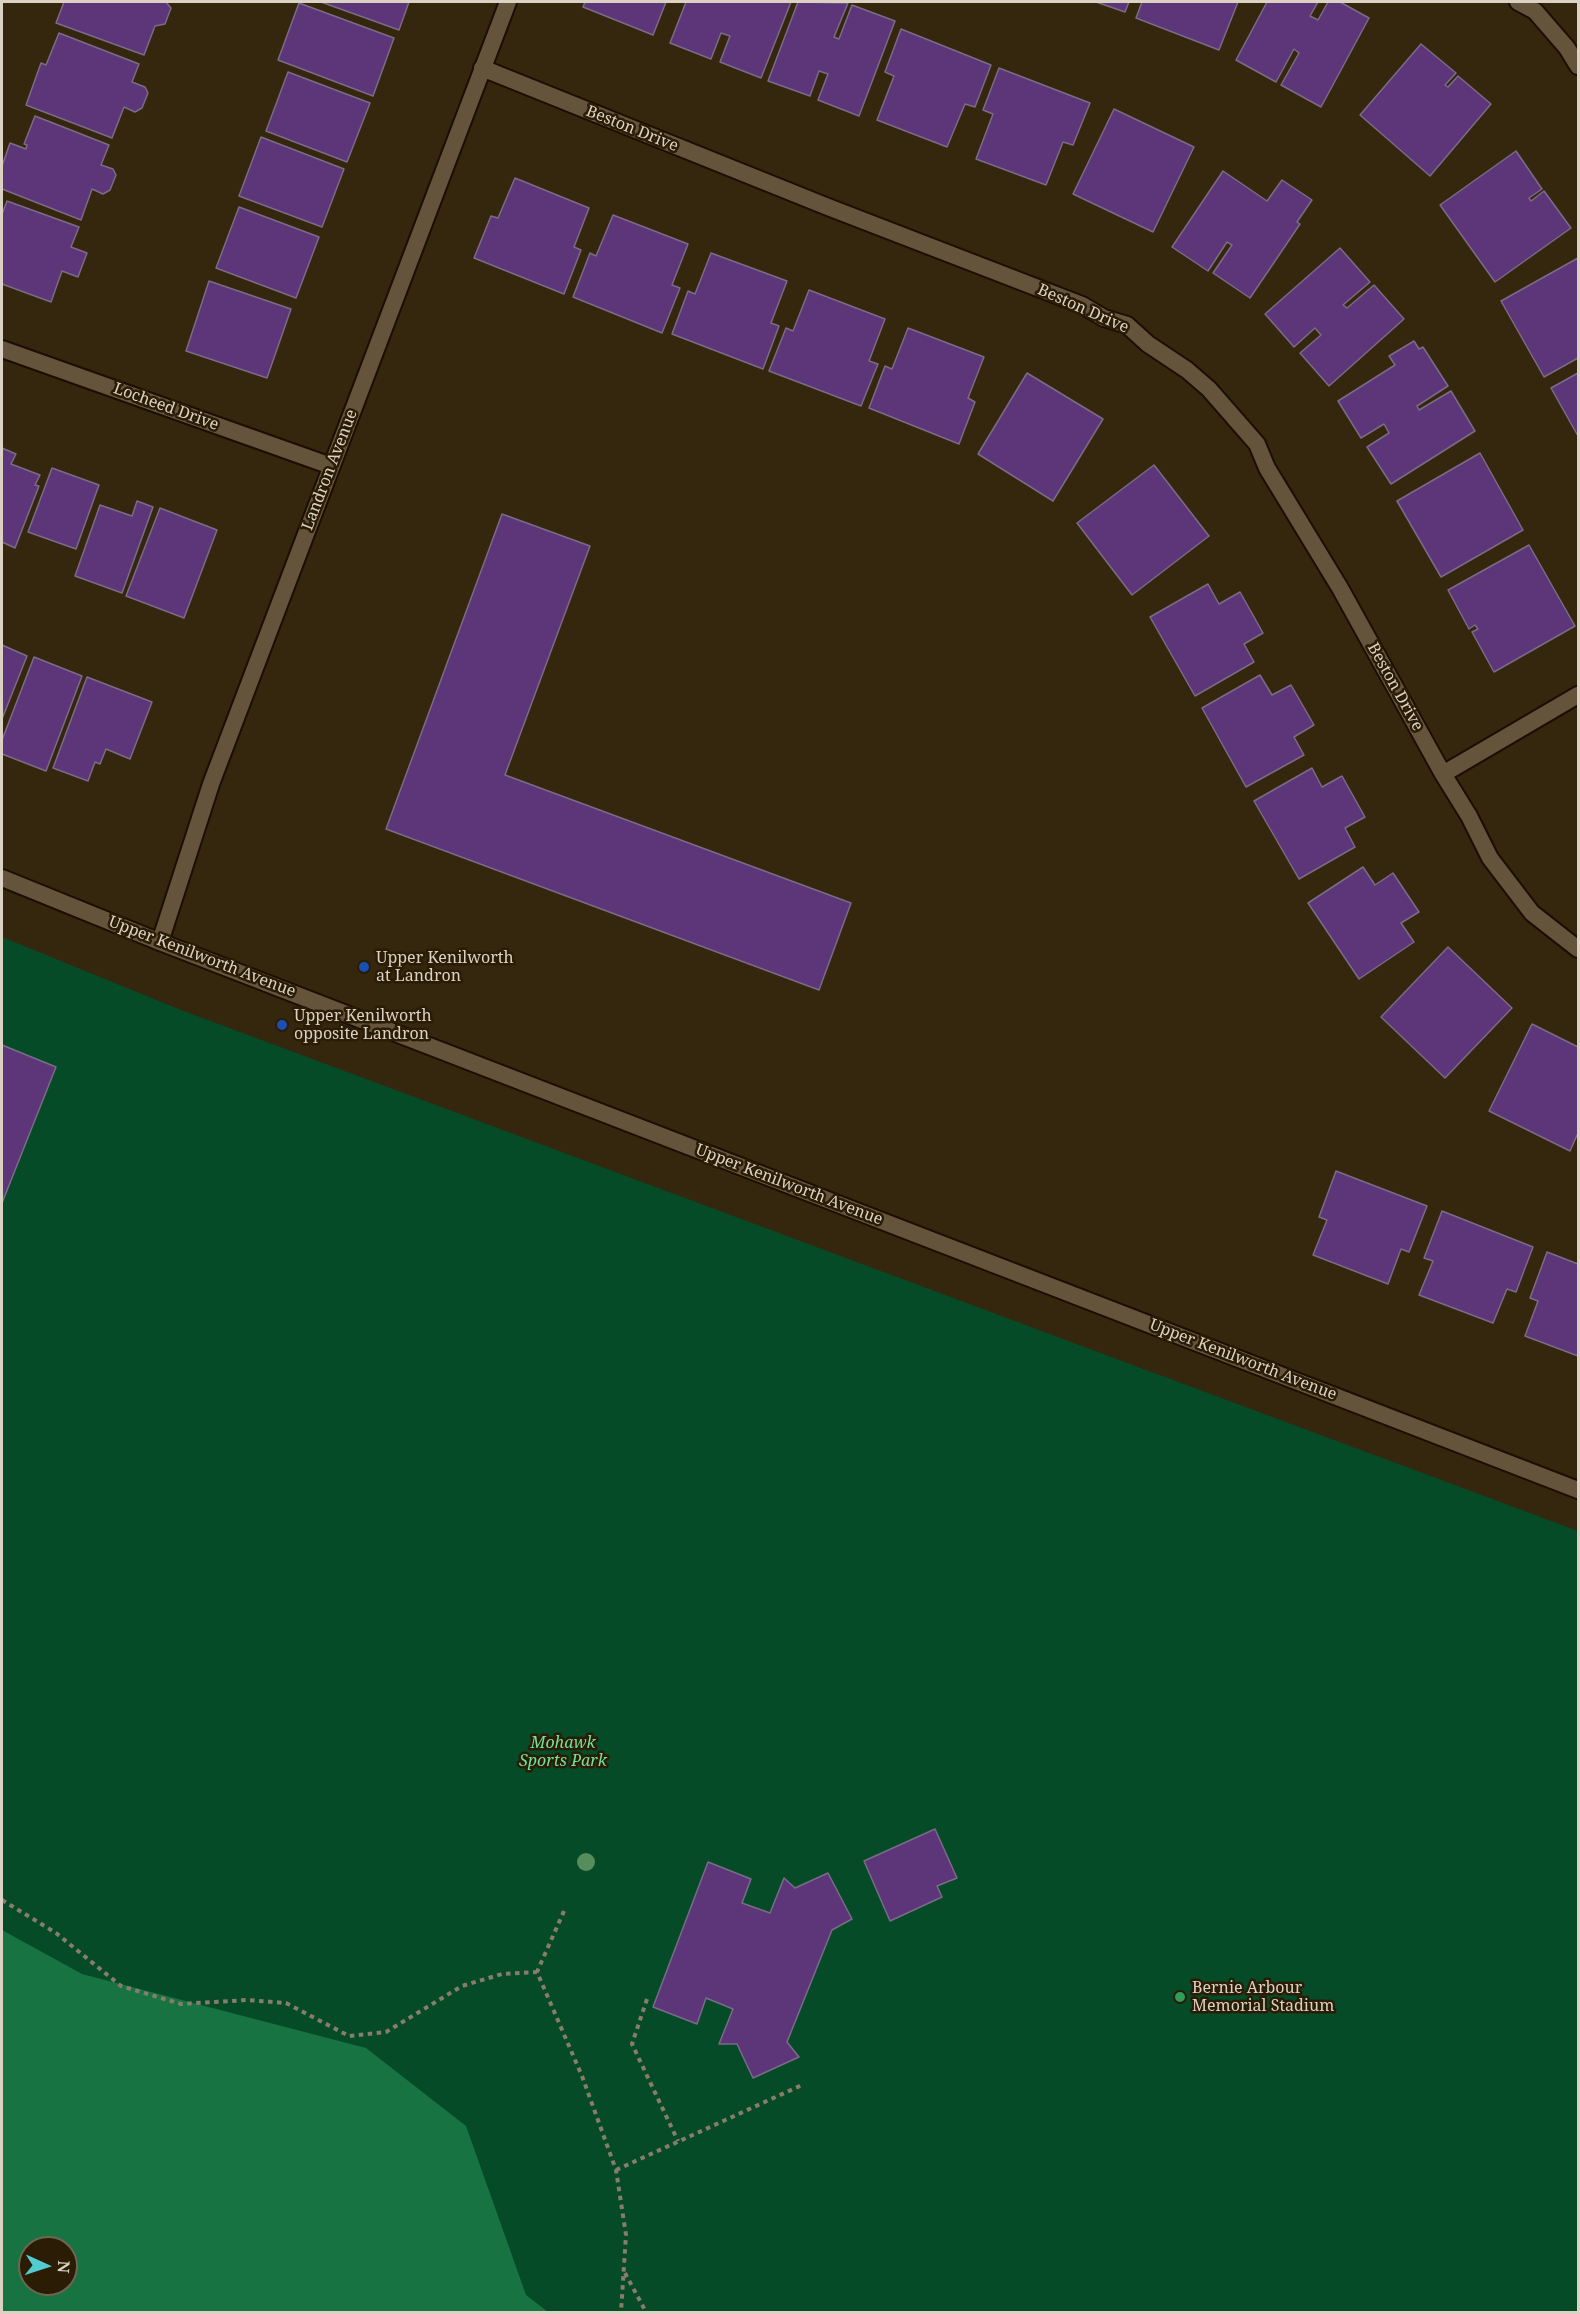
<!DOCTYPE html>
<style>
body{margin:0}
#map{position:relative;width:1580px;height:2314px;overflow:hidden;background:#35260e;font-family:"Noto Serif",serif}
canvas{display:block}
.frame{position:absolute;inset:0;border:3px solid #dbd2c4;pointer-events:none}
.north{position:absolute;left:18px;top:2236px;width:60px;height:60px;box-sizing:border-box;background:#2a1c05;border:2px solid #716551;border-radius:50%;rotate:93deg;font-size:16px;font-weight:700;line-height:24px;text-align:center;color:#dbd2c4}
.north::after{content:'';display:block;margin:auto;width:21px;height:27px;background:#52cdcf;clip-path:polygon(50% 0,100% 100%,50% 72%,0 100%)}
</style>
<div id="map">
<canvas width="1580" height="2314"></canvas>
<div class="frame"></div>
<div class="north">N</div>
</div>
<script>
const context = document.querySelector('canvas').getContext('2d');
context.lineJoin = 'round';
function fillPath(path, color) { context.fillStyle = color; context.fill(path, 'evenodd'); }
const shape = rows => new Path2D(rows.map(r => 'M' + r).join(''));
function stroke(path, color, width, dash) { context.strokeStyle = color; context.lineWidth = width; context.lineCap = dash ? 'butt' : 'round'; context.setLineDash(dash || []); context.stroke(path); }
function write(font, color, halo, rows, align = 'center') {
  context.font = font + ' "Noto Serif",serif'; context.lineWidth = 5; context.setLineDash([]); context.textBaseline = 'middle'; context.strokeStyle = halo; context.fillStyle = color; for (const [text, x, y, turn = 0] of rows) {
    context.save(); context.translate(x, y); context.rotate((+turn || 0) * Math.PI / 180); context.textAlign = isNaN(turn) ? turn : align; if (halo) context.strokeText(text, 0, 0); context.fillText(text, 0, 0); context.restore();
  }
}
fillPath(shape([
 [2,937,181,1010,1578,1531,1578,2312,2,2312],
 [30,2248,66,2248,66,2284,30,2284]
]), '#054b28');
fillPath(shape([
 [2,1930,82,1974,366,2048,466,2126,526,2295,548,2312,2,2312],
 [30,2248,66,2248,66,2284,30,2284]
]), '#187342');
const building = shape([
 [64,2,166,2,171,8,165,24,155,26,144,55,56,23,64,2],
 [321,2,409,2,399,30,321,2],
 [585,2,666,2,653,35,583,7,585,2],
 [686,2,791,2,761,78,720,62,730,36,721,33,711,59,670,43,686,2],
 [798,2,848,3,834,37,839,39,852,5,895,21,859,116,818,100,828,74,819,71,810,96,768,81,798,2],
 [1096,2,1129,2,1125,12,1096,2],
 [1142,2,1238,2,1219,50,1136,18,1142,2],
 [1267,2,1318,2,1310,16,1318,20,1328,2,1340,2,1369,18,1321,107,1281,85,1299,53,1294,49,1276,82,1236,60,1267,2],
 [299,3,394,38,373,96,278,60,299,3],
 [901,29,991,65,975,107,965,104,947,147,877,120,894,76,885,72,901,29],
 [59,33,139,64,132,82,145,87,148,93,142,108,135,112,124,107,112,138,26,105,41,63,46,65,59,33],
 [1421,44,1456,73,1445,85,1448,87,1458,76,1491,104,1430,176,1360,115,1421,44],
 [999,68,1090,103,1073,145,1063,142,1046,185,976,159,993,114,983,110,999,68],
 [288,72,370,103,347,162,266,131,288,72],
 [1114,109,1194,147,1153,232,1073,194,1114,109],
 [35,116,109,145,101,165,113,169,116,175,110,190,103,194,92,189,81,220,2,189,2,166,10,143,26,149,27,145,24,144,35,116],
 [261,137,344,169,322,227,239,196,261,137],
 [1516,151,1542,189,1529,198,1531,201,1544,191,1571,228,1495,282,1440,205,1516,151],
 [1223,171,1267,201,1282,180,1312,200,1297,222,1300,224,1250,298,1213,273,1232,245,1227,242,1208,271,1172,247,1223,171],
 [515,178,589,208,574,247,581,250,564,294,474,258,491,216,498,218,515,178],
 [7,201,79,227,71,247,87,253,78,277,62,271,51,302,2,284,2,214,7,201],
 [239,207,319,237,296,298,216,268,239,207],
 [613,215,688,244,672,285,680,288,662,333,573,297,590,253,596,256,613,215],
 [1340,248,1370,282,1343,305,1347,308,1374,285,1404,319,1329,386,1300,353,1321,335,1315,328,1294,347,1265,314,1340,248],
 [711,253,787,281,771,323,779,326,763,369,672,334,688,291,695,294,711,253],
 [1578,258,1578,358,1544,377,1501,301,1578,258],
 [209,281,291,309,267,378,186,351,209,281],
 [809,290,885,319,869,361,878,364,861,406,769,371,786,328,793,331,809,290],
 [908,328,984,357,968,398,975,402,959,444,869,408,885,366,892,369,908,328],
 [1414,341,1419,349,1423,347,1448,386,1417,406,1419,410,1451,391,1475,431,1391,484,1367,447,1389,433,1384,424,1361,438,1338,401,1395,365,1389,356,1414,341],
 [1027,373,1103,419,1053,501,978,454,1027,373],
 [1578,373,1578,436,1551,388,1578,373],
 [2,448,16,454,11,464,40,475,35,485,39,486,15,548,2,542,2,448],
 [1480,453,1523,530,1441,577,1397,501,1480,453],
 [1154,465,1209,536,1132,595,1077,523,1154,465],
 [52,468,99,485,76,549,28,532,52,468],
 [137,501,153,507,122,593,75,576,100,505,132,516,137,501],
 [160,508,217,530,184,618,126,596,160,508],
 [502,514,590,546,505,775,851,903,819,990,386,829,502,514],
 [1529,545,1575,626,1494,672,1472,632,1478,629,1475,625,1469,629,1448,590,1529,545],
 [1208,584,1219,604,1240,592,1263,633,1244,644,1254,662,1195,696,1150,617,1208,584],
 [2,645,27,656,2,719,2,645],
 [34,657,82,676,46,771,2,754,2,740,34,657],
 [1260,675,1272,695,1291,685,1314,725,1294,737,1304,755,1246,787,1202,708,1260,675],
 [87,677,152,702,130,759,106,749,100,764,95,762,88,781,53,768,87,677],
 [1312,768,1322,787,1342,776,1365,817,1345,828,1355,847,1299,879,1254,801,1312,768],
 [1363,867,1375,885,1393,873,1419,912,1401,923,1414,942,1359,979,1308,903,1363,867],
 [1448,947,1512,1008,1445,1078,1381,1017,1448,947],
 [1532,1024,1578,1047,1578,1133,1570,1151,1489,1111,1532,1024],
 [2,1045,56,1067,2,1203,2,1045],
 [1336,1171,1427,1206,1409,1252,1401,1249,1388,1284,1313,1255,1327,1220,1319,1217,1336,1171],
 [1442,1211,1533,1247,1516,1292,1507,1289,1493,1323,1419,1295,1433,1261,1424,1258,1442,1211],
 [1547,1252,1578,1264,1578,1356,1525,1336,1538,1301,1530,1298,1547,1252],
 [935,1829,957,1878,937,1886,942,1897,890,1921,864,1861,935,1829],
 [708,1862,751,1879,742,1903,770,1913,784,1878,795,1888,828,1873,852,1919,832,1930,787,2042,799,2057,753,2078,737,2044,719,2044,733,2009,706,1998,697,2024,653,2007,708,1862]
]);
fillPath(building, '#5c3679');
stroke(building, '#7a6c86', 1.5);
const minor = shape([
 [1518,2,1535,11,1567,48,1578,66],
 [482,68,828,207,1082,305,1104,318,1127,325,1148,344,1187,370,1209,389,1257,444,1267,468,1340,588,1443,774,1469,816,1490,858,1532,913,1578,949],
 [2,349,331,466],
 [1443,774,1578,695],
 [160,942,211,784,508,2]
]);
const tertiary = shape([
 [2,878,160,942,1578,1490]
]);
stroke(minor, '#1c0e00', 20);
stroke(tertiary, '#1c0e00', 20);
stroke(shape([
 [2,1900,56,1933,121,1986,181,2004,247,2000,286,2003,349,2036,386,2032,462,1986,502,1974,537,1972],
 [564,1911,537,1972,582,2076,616,2170,626,2235,621,2312],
 [647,1999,632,2044,678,2141],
 [616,2170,802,2085],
 [625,2273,646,2312]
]), '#887c6a', 4, [4.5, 4.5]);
stroke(minor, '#65543c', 16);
stroke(tertiary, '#65543c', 16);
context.fillStyle = '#578d5c';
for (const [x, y] of [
 [586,1862]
]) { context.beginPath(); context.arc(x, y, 9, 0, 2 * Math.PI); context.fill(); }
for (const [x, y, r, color] of [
 [364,967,6,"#1a4fb4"],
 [282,1025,6,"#1a4fb4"],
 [1180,1997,6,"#2e9e5b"]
]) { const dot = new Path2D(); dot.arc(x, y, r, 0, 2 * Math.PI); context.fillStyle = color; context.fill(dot); stroke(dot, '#2a1c05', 2); }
write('16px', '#dbd2c4', '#2a1c05', [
 ["Beston Drive",632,129,22],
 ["Beston Drive",1083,309,24],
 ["Locheed Drive",166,407,20],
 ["Landron Avenue",330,470,-69],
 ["Beston Drive",1395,687,61],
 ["Upper Kenilworth Avenue",202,957,21],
 ["Upper Kenilworth Avenue",789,1185,21],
 ["Upper Kenilworth Avenue",1243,1360,21]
]);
write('16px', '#dbd2c4', '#2a1c05', [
 ["Upper Kenilworth",376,958],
 ["at Landron",376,976],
 ["Upper Kenilworth",294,1016],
 ["opposite Landron",294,1034],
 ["Bernie Arbour",1192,1988],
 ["Memorial Stadium",1192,2006]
], 'left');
write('italic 16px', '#72e29c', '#2a1c05', [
 ["Mohawk",563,1743],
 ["Sports Park",563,1761]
]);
</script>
